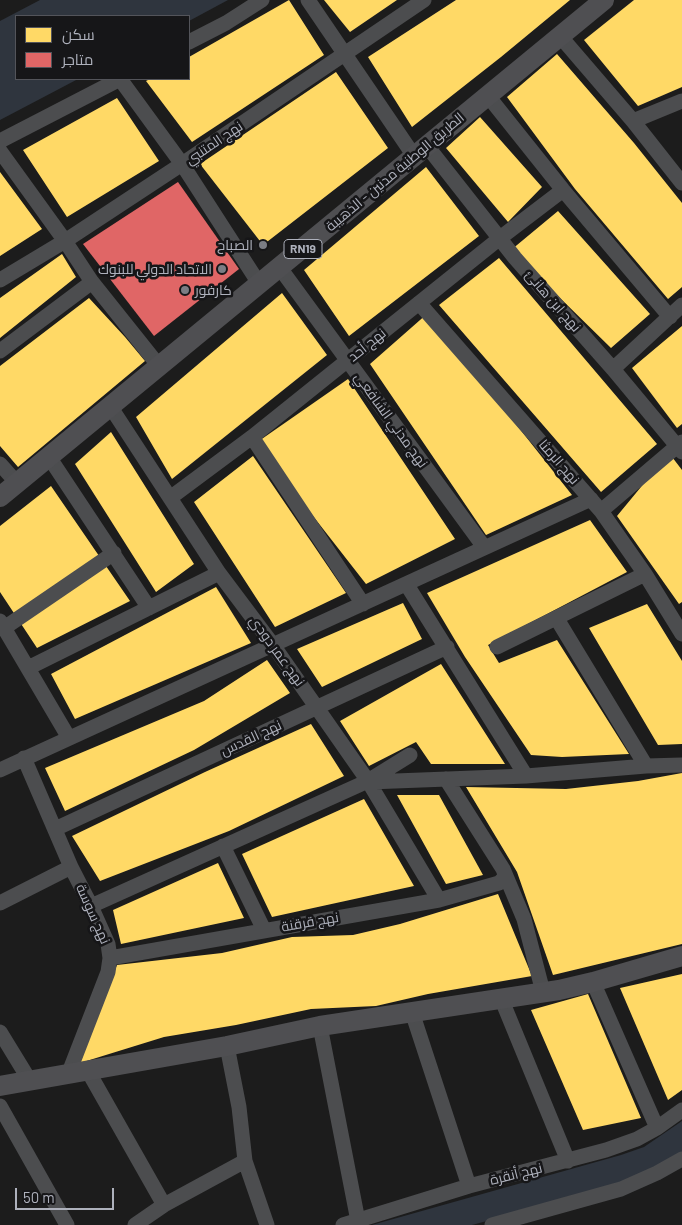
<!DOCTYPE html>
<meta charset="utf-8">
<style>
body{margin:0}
#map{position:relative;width:682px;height:1225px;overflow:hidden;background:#1c1c1c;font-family:Barlow,Cairo,sans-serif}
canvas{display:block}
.legend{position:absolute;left:15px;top:15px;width:175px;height:65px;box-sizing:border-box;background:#161618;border:1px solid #53545a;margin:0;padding:6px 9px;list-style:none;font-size:15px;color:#aeb1bc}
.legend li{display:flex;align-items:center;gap:10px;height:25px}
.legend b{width:25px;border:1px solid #53545a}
.scale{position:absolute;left:15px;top:1188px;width:99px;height:22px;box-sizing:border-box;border:2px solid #aeb1bc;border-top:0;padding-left:6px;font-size:15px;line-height:18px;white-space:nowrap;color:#aeb1bc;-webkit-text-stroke:4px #161618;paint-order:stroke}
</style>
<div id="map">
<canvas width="682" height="1225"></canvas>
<ul class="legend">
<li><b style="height:14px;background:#ffd966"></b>سكن</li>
<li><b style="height:14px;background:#e06666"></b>متاجر</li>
</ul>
<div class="scale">50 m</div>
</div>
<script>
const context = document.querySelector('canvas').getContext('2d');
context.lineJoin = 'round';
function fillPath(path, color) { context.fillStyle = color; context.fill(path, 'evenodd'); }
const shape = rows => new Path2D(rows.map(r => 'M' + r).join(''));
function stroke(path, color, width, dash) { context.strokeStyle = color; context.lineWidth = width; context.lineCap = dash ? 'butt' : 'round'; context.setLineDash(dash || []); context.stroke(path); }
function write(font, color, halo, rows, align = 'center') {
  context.font = font + ' Barlow,Cairo,sans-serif'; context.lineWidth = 5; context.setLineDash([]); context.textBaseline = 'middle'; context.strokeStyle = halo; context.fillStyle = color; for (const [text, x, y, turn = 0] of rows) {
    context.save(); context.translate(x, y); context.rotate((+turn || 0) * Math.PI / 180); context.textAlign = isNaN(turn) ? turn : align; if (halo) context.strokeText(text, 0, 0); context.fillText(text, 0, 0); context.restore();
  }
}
fillPath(shape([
 [40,0,228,0,189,21,189,16,16,16,16,79,78,79,0,120,0,21],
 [682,1121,682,1154,634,1181,472,1225,372,1225,621,1155,644,1147]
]), '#2f353e');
fillPath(shape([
 [289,0,324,55,192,142,146,81,150,79,189,79,189,57],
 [324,0,397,0,350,32],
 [456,0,570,0,501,57,412,127,368,57],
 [634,0,682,0,682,87,638,106,584,40],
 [557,54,634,143,682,203,682,287,668,299,575,189,507,97],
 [336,72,388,148,263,245,200,164],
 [117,98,159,161,67,217,23,150],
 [480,117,542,187,508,222,446,148],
 [426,167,479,236,349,336,304,270],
 [0,172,42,229,0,256],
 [558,211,650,314,611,348,511,250],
 [62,254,76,277,0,338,0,298],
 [499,258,657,444,601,492,439,305],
 [282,293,327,355,172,479,136,417],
 [89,298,125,337,145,361,18,467,0,446,0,366],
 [428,313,572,495,486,535,370,364],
 [682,326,682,424,677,428,632,368],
 [348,379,455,539,366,584,256,443],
 [111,432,194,564,156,592,75,464],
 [669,453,682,470,682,602,679,604,617,516],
 [253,456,346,593,275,627,194,502],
 [51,486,130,601,37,648,0,592,0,526],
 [590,520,627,572,488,645,499,663,557,640,629,754,562,757,531,755,465,657,427,593],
 [216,587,251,643,75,719,51,674],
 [403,603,422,639,322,687,297,649],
 [647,604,682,661,682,744,658,745,589,628],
 [267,660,290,693,194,750,65,811,45,768,204,701],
 [441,664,505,764,431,764,416,742,369,766,340,721],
 [311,724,344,776,229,831,100,881,72,836,205,772],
 [682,773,682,944,553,975,517,872,466,787,566,789,638,781],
 [397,795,439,795,483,875,446,884],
 [364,799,414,886,272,917,242,854],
 [218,863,244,918,121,944,113,910],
 [498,894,532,976,428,994,376,1006,311,1009,236,1025,164,1037,80,1063,117,965,222,953,292,937,353,935,400,924],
 [682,974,682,1090,668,1100,620,988],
 [588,994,641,1118,583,1130,531,1010]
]), '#ffd966');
fillPath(shape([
 [178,182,239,269,154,336,83,244]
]), '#e06666');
stroke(shape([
 [308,0,414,156],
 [560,36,633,121,682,183],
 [189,42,226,23,262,0],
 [120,79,182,164,260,285],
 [488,96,563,190,670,317],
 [633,121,682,101],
 [0,141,120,79],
 [427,146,515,258,613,369,682,452],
 [0,151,65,241,92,282,159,366],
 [280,268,484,547],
 [0,280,65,241,182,164,424,0],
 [419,303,601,511,645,574,682,634],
 [0,351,92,282],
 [613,369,682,305],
 [110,406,219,573,273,645,368,781,439,900],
 [252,437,363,604],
 [49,457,149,608],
 [0,464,16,482],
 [170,498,252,437,500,238,563,190],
 [601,511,682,442],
 [407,585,526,776],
 [557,619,646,766],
 [0,621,69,738],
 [4,628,114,553],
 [497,647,645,574],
 [28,668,219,573],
 [24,758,71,867,91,906,108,944,110,958,108,972,68,1075],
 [0,770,591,499],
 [446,779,503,869,524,919,543,992],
 [369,782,526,776,646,766,682,765],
 [55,829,447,647],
 [223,846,264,930],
 [0,903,71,867],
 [91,906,368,781,410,755],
 [110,958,439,900,499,883,506,876],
 [593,982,657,1128],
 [501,998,568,1161],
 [412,1012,469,1186],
 [320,1026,358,1221],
 [0,1032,30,1081],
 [227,1046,239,1107,245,1161,267,1225],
 [88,1071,164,1205],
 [0,1106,67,1225],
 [135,1225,164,1205,245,1161],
 [343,1225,469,1186,606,1150,637,1139,657,1128,682,1110],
 [492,1225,621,1189,657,1173,682,1159]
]), '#4c4d4f', 15);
stroke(shape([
 [0,497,604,0],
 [0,1086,227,1046,320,1026,559,990,593,982,682,956]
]), '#4f4f52', 20);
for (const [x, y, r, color] of [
 [263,245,5,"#7b7d84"],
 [222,269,5,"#7b7d84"],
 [185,290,5,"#7b7d84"]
]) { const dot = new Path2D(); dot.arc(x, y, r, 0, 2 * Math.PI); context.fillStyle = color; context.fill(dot); stroke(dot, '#161618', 2); }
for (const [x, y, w] of [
 [303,249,38]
]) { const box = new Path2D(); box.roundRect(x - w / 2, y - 9.5, w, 19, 4); context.fillStyle = '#161618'; context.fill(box); stroke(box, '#aeb1bc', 1); }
write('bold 12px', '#aeb1bc', null, [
 ["RN19",303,249]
]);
write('14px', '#aeb1bc', '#161618', [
 ["نهج المتنبي",214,143,-34],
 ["الطريق الوطنية مدنين - الذهيبة",395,172,-40],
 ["نهج ابن هانئ",553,301,49],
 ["نهج أحد",367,345,-39],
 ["نهج مدني الشافعي",391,420,54],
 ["نهج الرمثا",559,462,49],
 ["نهج عمر دودي",277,651,54],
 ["نهج القدس",251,738,-25],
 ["نهج سوسة",93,914,66],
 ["نهج قرقنة",310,922,-10],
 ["نهج أنقرة",516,1174,-14]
]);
write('14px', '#aeb1bc', '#161618', [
 ["الصباح",253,245],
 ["الاتحاد الدولي للبنوك",212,269],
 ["كارفور",195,290,"left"]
], 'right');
</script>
